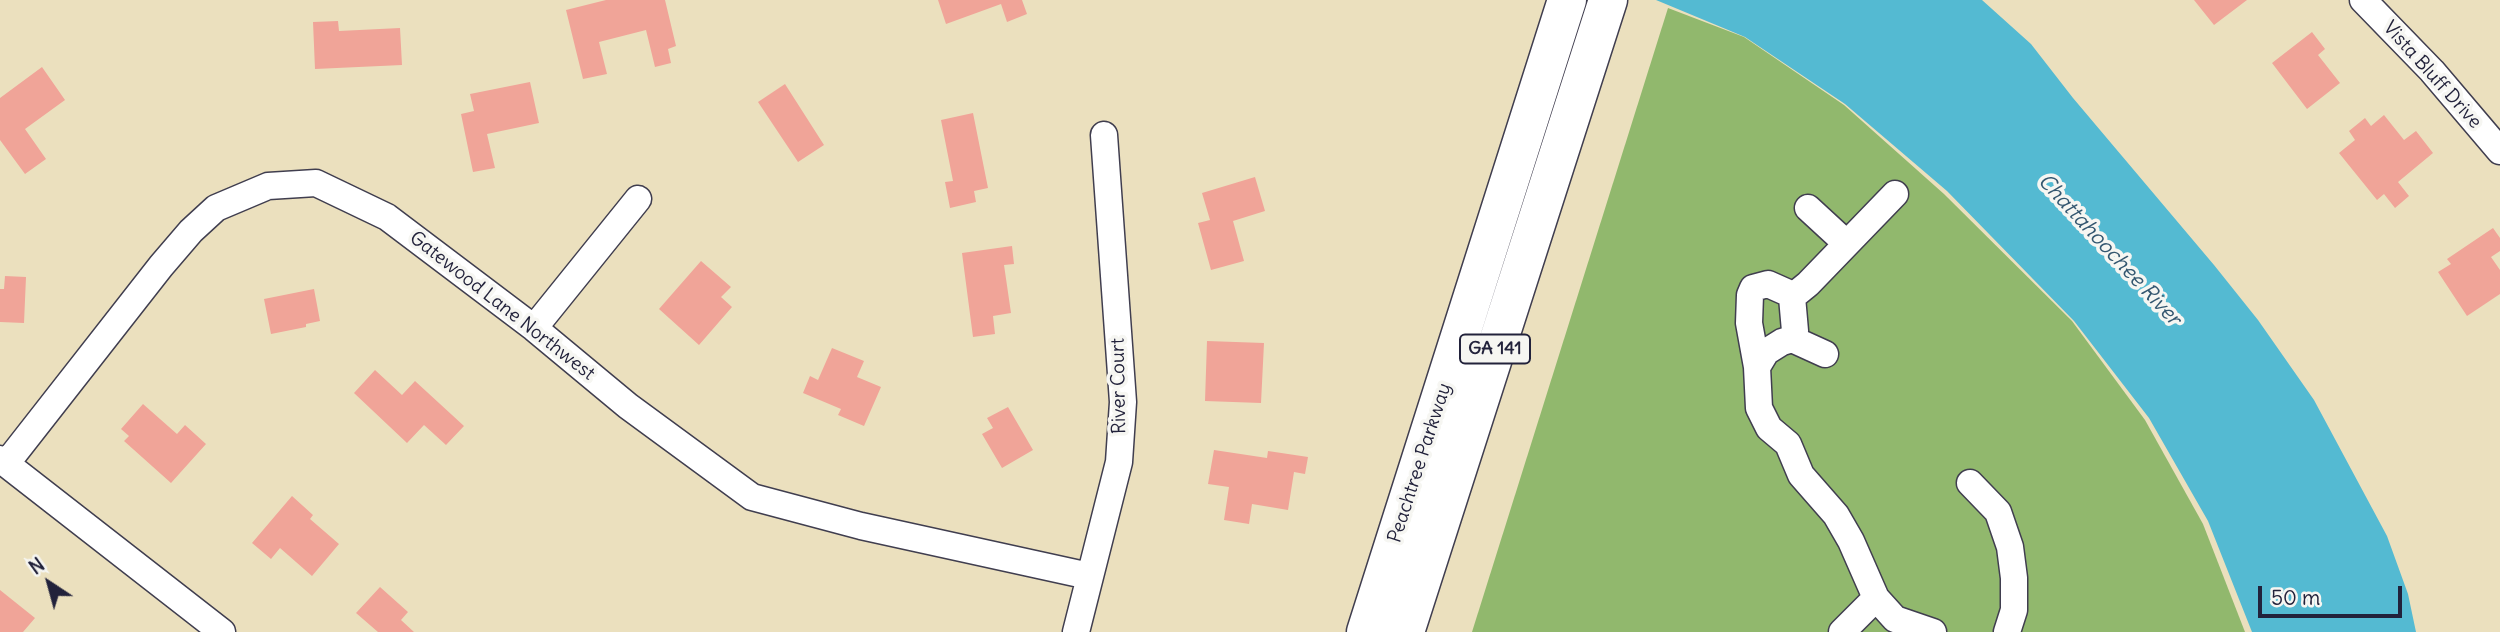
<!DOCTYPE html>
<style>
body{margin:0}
#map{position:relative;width:2500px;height:632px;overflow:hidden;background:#ebe0be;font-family:Delius,sans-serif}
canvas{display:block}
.north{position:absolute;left:14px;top:548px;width:70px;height:70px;-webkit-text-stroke:5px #f6f6f2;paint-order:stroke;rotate:324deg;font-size:19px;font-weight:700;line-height:28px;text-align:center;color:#22223b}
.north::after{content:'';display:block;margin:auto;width:24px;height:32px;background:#22223b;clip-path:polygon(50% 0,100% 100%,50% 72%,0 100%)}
.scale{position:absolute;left:2258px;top:586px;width:144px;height:32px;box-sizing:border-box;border:4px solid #22223b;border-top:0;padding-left:9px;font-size:21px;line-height:24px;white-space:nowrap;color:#22223b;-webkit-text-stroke:5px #f6f6f2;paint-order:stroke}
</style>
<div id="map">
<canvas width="2500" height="632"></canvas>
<div class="north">N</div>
<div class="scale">50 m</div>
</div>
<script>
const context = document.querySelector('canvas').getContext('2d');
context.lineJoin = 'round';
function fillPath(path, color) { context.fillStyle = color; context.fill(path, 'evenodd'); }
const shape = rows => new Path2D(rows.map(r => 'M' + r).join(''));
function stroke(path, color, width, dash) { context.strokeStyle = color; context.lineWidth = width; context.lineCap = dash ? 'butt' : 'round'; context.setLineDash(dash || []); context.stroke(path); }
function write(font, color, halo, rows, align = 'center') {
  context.font = font + ' Delius,sans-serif'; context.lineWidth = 7; context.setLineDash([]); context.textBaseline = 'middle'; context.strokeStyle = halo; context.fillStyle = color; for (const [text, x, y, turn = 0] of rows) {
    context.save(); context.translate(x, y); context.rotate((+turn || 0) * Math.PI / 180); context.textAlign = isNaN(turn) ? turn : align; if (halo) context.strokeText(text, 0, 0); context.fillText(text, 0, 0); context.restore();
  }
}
fillPath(shape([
 [1668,8,1744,37,1844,105,1944,194,2072,321,2145,420,2203,524,2245,632,1472,632]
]), '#91b86d');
fillPath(shape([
 [1656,0,1982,0,2031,44,2073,98,2214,265,2258,320,2314,400,2387,536,2408,594,2416,632,2252,632,2208,521,2149,418,2074,321,1947,191,1845,104,1745,37]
]), '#54bad2');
fillPath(shape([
 [606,0,665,0,676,46,668,49,671,63,655,67,646,30,599,42,607,74,583,79,566,10],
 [938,0,1022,0,1027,14,1007,22,1001,4,946,24],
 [2194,0,2247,0,2214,25],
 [338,21,339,31,400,28,402,65,315,69,313,22],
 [2312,32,2325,49,2318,55,2340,83,2307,109,2272,63],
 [42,67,65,100,25,129,46,159,25,174,0,140,0,98],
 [530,82,539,123,487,134,495,168,473,172,461,114,474,111,470,94],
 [785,84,824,145,798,162,758,102],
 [973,113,988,188,974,191,976,202,950,208,945,182,953,181,941,120],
 [2384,115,2404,140,2416,131,2433,153,2398,182,2409,196,2395,208,2384,194,2377,200,2339,153,2355,140,2349,131,2365,118,2371,126],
 [1255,177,1265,211,1233,221,1244,261,1211,270,1198,223,1210,220,1202,193],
 [2493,228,2500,238,2500,251,2491,257,2500,270,2500,294,2467,316,2438,272,2451,264,2447,259],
 [1012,246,1014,264,1004,265,1011,313,993,316,995,334,973,337,962,253],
 [701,261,731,287,721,297,732,307,699,345,659,309],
 [5,276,26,277,24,323,0,322,0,289,4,289],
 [314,289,320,321,306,324,306,327,271,334,264,299],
 [1207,341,1264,343,1261,403,1205,401],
 [832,348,864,361,857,377,881,387,864,426,838,415,841,409,803,393,810,376,818,380],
 [375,370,402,395,415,381,464,426,446,445,424,425,407,443,354,393],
 [143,404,177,434,185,425,206,444,171,483,124,441,129,436,121,429],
 [1008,407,1033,450,1002,468,982,434,993,428,987,418],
 [1214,450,1267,458,1268,451,1308,457,1305,474,1294,472,1288,510,1252,504,1249,524,1224,520,1229,487,1208,484],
 [292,496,313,515,310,519,339,544,312,576,280,548,271,559,252,543],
 [380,587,408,612,401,620,414,632,378,632,356,613],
 [0,590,35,618,23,632,0,632]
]), '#f0a498');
const minor = shape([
 [2363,0,2432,71,2500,151],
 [1808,208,1846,243],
 [1792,297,1808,284,1895,194],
 [534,328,638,199],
 [1792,339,1795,331,1792,297,1786,292,1768,284,1753,288,1750,295,1749,323,1757,367,1759,408,1769,428,1788,444,1801,475,1836,515,1851,541,1876,598,1895,619,1933,632],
 [1757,367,1766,352,1782,342,1792,339,1825,354],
 [0,459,222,632],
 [6,464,161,266,191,231,216,208,268,186,316,183,387,217,534,328,628,406,752,497,861,526,1089,576],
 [1970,483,1998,512,2010,547,2014,578,2014,610,2007,632],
 [1076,632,1119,462,1123,402,1104,135],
 [1842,632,1876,598]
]);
const highway = shape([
 [1366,632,1567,0],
 [1405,632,1608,0]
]);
stroke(minor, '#403e4f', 29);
stroke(highway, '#403e4f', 41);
stroke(minor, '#fff', 26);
stroke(highway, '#fff', 38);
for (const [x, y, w] of [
 [1495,349,70]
]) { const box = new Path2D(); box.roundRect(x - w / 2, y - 14.5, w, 29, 5); context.fillStyle = '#f6f6f2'; context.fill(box); stroke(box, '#22223b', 2); }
write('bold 18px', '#22223b', null, [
 ["GA 141",1495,349]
]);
write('19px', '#22223b', '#f6f6f2', [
 ["Vista Bluff Drive",2432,75,48],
 ["Gatewood Lane Northwest",502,306,38],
 ["River Court",1119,386,-91],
 ["Peachtree Parkway",1420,463,-72]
]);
write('italic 21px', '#345770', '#f6f6f2', [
 ["Chattahoochee River",2109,250,47]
]);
</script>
